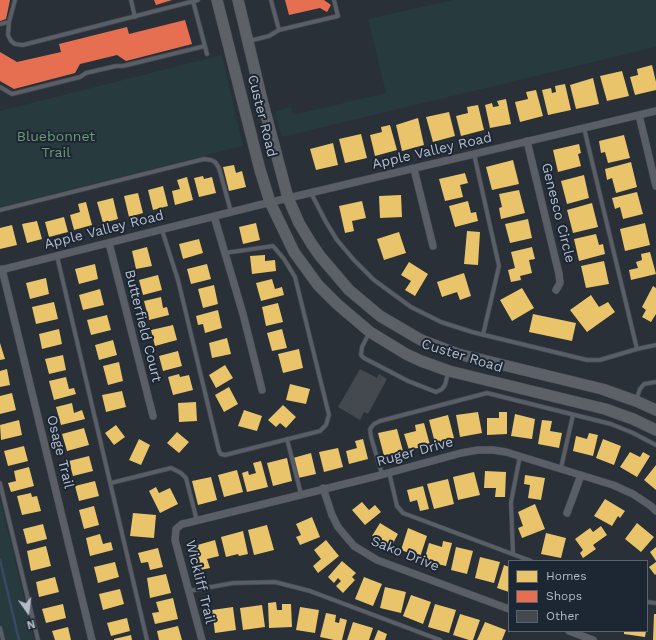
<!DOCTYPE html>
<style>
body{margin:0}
#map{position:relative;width:656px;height:640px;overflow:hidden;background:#2a3038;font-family:"Work Sans",sans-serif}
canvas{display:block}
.legend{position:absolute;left:508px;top:560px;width:140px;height:72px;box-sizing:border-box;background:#1d2633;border:1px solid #59626f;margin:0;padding:5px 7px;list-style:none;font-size:12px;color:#b4bcc9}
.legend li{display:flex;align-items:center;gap:8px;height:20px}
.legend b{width:20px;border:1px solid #59626f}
.north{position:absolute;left:8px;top:592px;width:40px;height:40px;-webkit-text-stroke:3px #1d2633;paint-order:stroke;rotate:166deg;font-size:11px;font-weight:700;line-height:16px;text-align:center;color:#b4bcc9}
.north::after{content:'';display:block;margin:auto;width:14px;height:18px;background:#b4bcc9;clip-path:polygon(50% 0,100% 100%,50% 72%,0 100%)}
</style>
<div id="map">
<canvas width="656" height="640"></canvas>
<ul class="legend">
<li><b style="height:11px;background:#e9c46a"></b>Homes</li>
<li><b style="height:11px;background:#e76f51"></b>Shops</li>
<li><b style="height:11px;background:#444950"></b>Other</li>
</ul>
<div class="north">N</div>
</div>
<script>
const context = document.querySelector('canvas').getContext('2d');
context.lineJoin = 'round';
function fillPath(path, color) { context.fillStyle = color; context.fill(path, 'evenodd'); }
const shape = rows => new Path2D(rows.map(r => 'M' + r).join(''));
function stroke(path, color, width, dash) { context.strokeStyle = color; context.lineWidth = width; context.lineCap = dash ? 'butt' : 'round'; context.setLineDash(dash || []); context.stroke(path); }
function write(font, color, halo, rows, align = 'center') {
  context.font = font + ' "Work Sans",sans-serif'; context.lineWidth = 4; context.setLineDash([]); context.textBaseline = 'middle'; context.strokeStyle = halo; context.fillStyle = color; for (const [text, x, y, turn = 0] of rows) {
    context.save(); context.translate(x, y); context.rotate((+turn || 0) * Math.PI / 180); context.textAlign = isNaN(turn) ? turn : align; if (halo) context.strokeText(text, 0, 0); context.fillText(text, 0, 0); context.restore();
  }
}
fillPath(shape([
 [453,0,656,0,656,47,282,137,275,115,277,111,291,107,293,115,386,93,368,19],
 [222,55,243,146,0,207,0,111],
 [0,498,34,640,4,640,0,623]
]), '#273a3e');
fillPath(shape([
 [652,65,656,82,656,90,635,95,630,77,638,75,637,69],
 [622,71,629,96,607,101,600,76],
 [593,78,599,104,576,109,570,85],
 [565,84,571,110,548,115,542,90,551,88,552,93,556,92,555,86],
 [536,90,543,116,520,122,515,102,528,99,526,92],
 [506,99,511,124,490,128,485,105,492,103,493,107,499,106,497,101],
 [478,105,484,130,461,136,456,116,468,113,467,107],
 [449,112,455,136,433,142,426,117],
 [418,118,424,145,402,151,396,125],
 [390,125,397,150,375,156,370,135,382,132,381,127],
 [361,134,367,158,345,163,339,139],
 [624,135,630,158,608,163,605,152,601,153,599,141],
 [333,143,338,165,316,170,310,149],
 [579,144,581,153,578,154,581,166,558,172,553,150],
 [513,160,519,184,492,190,486,167],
 [631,162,637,187,616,193,612,178,607,180,605,169],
 [234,165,236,173,242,171,246,187,229,191,223,167],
 [465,173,468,183,460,185,463,197,445,201,439,179],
 [584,175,589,198,567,204,561,181],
 [203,176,204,179,212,177,216,193,199,197,194,178],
 [187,177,193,200,175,205,172,191,180,189,177,180],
 [163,186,168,206,153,210,148,190],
 [519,190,525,213,501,219,499,208,502,207,499,194],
 [637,192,643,214,623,219,620,207,615,209,612,198],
 [138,193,143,213,129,217,124,196],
 [401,195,402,217,380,218,379,196],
 [113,198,118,219,103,223,97,202],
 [362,201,366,218,352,221,354,231,345,233,339,206],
 [468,201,471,213,476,212,478,221,455,227,449,206],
 [86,202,92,225,74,230,70,215,80,212,78,204],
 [592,203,598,227,573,233,567,210],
 [64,217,68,232,49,237,45,222],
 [528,219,532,238,510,243,505,224],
 [37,221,42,239,27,243,22,224],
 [256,223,260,240,243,244,239,227],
 [645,223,650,245,625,251,620,229],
 [12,225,17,245,0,249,0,228],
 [467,231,480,232,478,265,464,264],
 [399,232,406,253,384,260,377,239],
 [596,234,599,245,603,244,605,254,579,261,574,239],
 [199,239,203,253,183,259,179,244],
 [147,247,152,266,136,269,132,251],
 [532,247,535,259,529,260,532,273,520,276,521,280,511,282,508,270,515,268,511,252],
 [650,252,656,274,631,280,629,270,638,268,636,262,642,260,641,254],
 [265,255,265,261,275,260,276,271,252,274,250,256],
 [604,261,609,284,586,288,581,266],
 [409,262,428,274,415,296,405,290,411,281,401,275],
 [95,264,98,279,79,284,75,269],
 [207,264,211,279,191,284,187,269],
 [464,273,471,296,460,300,457,292,442,297,437,282],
 [158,275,162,290,143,295,139,280],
 [46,278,49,294,30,299,26,283],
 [272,279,275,289,282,287,284,295,261,301,256,283],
 [214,285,218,304,203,308,198,289],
 [653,286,656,288,656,314,651,322,642,317,646,310,642,307],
 [522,288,534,308,512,321,500,300],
 [100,289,104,305,83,310,79,295],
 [591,295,599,307,608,302,615,312,587,332,570,310],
 [161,297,163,308,167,307,169,315,149,320,144,301],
 [54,302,58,319,36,324,32,307],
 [278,303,283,322,266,326,262,307],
 [218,310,222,328,205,333,203,324,198,325,196,316],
 [533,314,576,323,572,341,529,332],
 [107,315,111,330,91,335,87,320],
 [173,325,177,340,155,346,151,330],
 [59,329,62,344,42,349,39,334],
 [282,329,287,348,272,351,267,333],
 [227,338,231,354,212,358,209,343],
 [113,340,117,355,99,360,95,345],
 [0,343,5,359,0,360],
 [299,349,303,368,283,373,278,354],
 [178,351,182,366,163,371,159,356],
 [63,355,66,370,49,374,45,359],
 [119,362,123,381,108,385,103,366],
 [225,365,233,378,216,388,209,375],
 [7,369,10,385,0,387,0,371],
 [179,374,180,377,189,375,193,390,173,395,168,377],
 [66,377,69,389,74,388,76,394,54,400,49,381],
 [290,384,310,389,306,404,286,400],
 [229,387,238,404,224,412,215,395],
 [122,391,126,407,106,412,102,395],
 [12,393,16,410,0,414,0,396],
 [196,402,197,421,179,422,178,403],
 [72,403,74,413,82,410,85,419,61,425,56,407],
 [283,405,296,417,286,428,280,423,276,427,268,420],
 [244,410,262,416,257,431,238,426],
 [478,412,482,433,460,437,456,415],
 [499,412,507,412,507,434,487,435,487,418,499,418],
 [515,414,535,419,532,439,511,436],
 [448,415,454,438,435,443,429,420],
 [19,420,22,435,1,440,0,425],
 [542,420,552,421,550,431,562,433,559,448,538,444],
 [424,423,430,445,409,450,404,434,416,431,415,425],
 [116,425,125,437,114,445,105,433],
 [84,428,89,445,67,451,62,434],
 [397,429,403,451,384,456,378,433],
 [177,432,189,442,179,453,167,443],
 [589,433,598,435,593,456,573,451,576,436,587,439],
 [139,439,150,445,141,465,129,460],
 [363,439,368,459,349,464,346,451,357,448,355,441],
 [603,439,621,446,614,465,596,458],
 [24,446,28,461,8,466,4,451],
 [338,448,343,467,324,472,319,452],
 [630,452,640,457,643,452,650,456,637,477,620,467],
 [311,453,316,474,298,478,293,458],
 [89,456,93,471,73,476,69,461],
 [287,458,292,481,273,486,267,463],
 [261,461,268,487,247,492,242,473,248,471,249,475,256,473,253,463],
 [656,465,656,490,644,480],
 [29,467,34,486,11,492,8,483,16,481,14,471],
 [237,470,243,492,224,497,218,475],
 [485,471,506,472,505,497,495,497,496,488,484,488],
 [474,472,480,495,458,500,453,477],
 [525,475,545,478,541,500,528,498,530,485,524,484],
 [211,477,217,500,198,505,192,481],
 [448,479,454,504,434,509,427,484],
 [95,481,99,496,79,501,75,486],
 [423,486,429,509,420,511,417,500,410,502,407,490],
 [156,487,159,493,170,488,178,504,160,513,149,491],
 [31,493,32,497,37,496,41,511,22,515,17,496],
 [605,499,625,511,620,518,618,516,612,526,594,516],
 [362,502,369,510,375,505,381,512,365,525,352,510],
 [535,504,545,529,522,538,518,528,523,526,518,512],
 [94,506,99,525,84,529,79,510],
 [133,513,156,515,154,538,130,536],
 [312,517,320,537,300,545,296,537,301,535,296,524],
 [380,523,398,534,391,547,372,536],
 [637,523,654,537,641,552,625,539],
 [43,524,47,539,27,544,23,529],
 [267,525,274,550,254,555,248,530],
 [601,526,607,535,593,545,596,549,583,558,580,553,583,550,575,539,590,528,593,532],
 [408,528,427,536,420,557,401,550],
 [243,531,248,554,239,556,238,554,226,557,221,537],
 [546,533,566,538,561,558,541,554],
 [100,534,103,544,111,542,113,550,90,556,86,538],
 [215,540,219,556,207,559,210,568,200,570,194,546],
 [326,540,339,556,318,573,313,566,321,559,314,550],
 [443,541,452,543,446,566,424,561,429,543,442,547],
 [46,546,51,566,31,571,27,551],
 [456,547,473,551,467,574,451,570],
 [656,547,656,561,650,552],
 [158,548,163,567,150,570,148,562,141,563,138,553],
 [480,557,500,562,494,583,475,578],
 [342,561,356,573,352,577,355,580,343,593,336,586,341,581,338,578,334,583,328,577],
 [115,562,119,577,98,583,94,567],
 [656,562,656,574,655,575,649,567],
 [504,565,509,567,509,592,497,588],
 [166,574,171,593,150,598,147,578],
 [55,577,59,592,39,597,36,582],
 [364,577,382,584,373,606,355,599],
 [385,587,406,592,401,613,380,608],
 [120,589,124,604,103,610,99,594],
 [411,595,431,602,423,624,403,616],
 [173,598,178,619,155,624,152,613,159,612,156,602],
 [276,602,277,610,282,610,282,604,291,604,292,627,269,628,268,603],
 [63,604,66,618,46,623,42,609],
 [435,604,456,610,449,633,428,627],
 [262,605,265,627,243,630,240,608],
 [233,607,236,630,215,633,212,610],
 [300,607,319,610,315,633,296,630],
 [326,613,336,615,335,622,339,623,340,618,347,620,342,640,334,640,320,637],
 [460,614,480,620,473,640,469,640,453,635],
 [654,614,656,614,656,640,653,640],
 [127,618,130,631,111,636,107,623],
 [353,622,373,628,369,640,347,640],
 [485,622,506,630,502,640,477,640],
 [178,626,182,640,159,640,157,631],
 [68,627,71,640,55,640,52,631],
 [378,630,387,634,385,640,374,640],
 [624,631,646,631,645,637,624,634],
 [131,635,132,640,114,640,114,639]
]), '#e9c46a');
fillPath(shape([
 [0,0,10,0,6,19,0,21],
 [154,0,172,0,156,5],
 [285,0,324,0,331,5,327,12,320,8,289,15],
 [185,20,192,44,126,61,117,55,80,64,75,73,14,89,0,81,0,52,17,62,61,52,59,44,127,27,129,34]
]), '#e76f51');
stroke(shape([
 [0,560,19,640]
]), '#384963', 2.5);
fillPath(shape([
 [360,369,377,378,379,374,387,379,368,414,364,412,360,420,338,407]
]), '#444950');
const lane = shape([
 [15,0,9,22,8,35,11,41,15,44,23,45,198,0],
 [131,0,135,17],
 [193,1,207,54],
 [0,24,9,22],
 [279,30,338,16,334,0],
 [249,41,269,36,279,30,271,0],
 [0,87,12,94,80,77,86,73,116,66,123,66,205,46],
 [584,128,637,349,656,345],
 [474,154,499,266,483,335],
 [311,193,326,222,337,240,354,260,374,280,411,307,441,322,472,332,587,360,600,360,637,349],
 [0,210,204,159,211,160,215,162,219,168,231,212],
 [162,230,178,280,219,451,221,454,225,455,320,431,326,425,329,415,295,277,284,259,273,246,225,253],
 [57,256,147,640],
 [369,333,362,347,361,355,364,358,408,381,436,392,442,389,445,385,448,373],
 [636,400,640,389,644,384,656,382],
 [287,439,301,494],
 [561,468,573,415],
 [389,472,397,506,403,513,531,561],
 [382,474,371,437,370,429,374,424,380,421,487,393,611,424,633,433,656,445],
 [0,483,38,640],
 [111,483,171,468,181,473,186,478,197,521],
 [513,554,511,502,520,456],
 [189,591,233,583,275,582,310,591,440,640],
 [647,602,656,603],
 [0,628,3,640]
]);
const street = shape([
 [639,115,656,186],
 [527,141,559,274,560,283,556,290],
 [414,169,433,246],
 [214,216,243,314,262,390],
 [109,243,153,416],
 [2,269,92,640],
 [0,270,259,205,656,111],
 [323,488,332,515,338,527,354,546,377,560,509,609],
 [567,513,581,475],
 [569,631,593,640],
 [202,640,175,540,176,529,182,524,187,523,377,476,461,453,478,450,493,450,506,452,613,485,633,494,651,506,656,511]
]);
const primary = shape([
 [217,0,260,170,270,202,294,252,318,285,337,304,370,332,406,354,421,361,449,371,605,409,633,419,656,430],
 [238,0,262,100,288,198,299,223,311,243,320,256,349,290,380,316,421,340,458,354,602,389,636,401,656,410]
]);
stroke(lane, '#484c53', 5);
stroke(street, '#484c53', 8);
stroke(primary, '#484c55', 12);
stroke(lane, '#5a5e66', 3.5);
stroke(street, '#5a5e66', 7);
stroke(primary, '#5c6168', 11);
write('14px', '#b4bcc9', '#1d2633', [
 ["Custer Road",262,116,76],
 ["Apple Valley Road",432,151,-13],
 ["Genesco Circle",558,213,76],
 ["Apple Valley Road",104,230,-14],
 ["Butterfield Court",143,326,76],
 ["Custer Road",462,356,17],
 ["Osage Trail",60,452,76],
 ["Ruger Drive",415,452,-15],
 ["Sako Drive",405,554,22],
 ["Wickliff Trail",200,582,76]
]);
write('14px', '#6b9a76', '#1d2633', [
 ["Bluebonnet",56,137],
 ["Trail",56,153]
]);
</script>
